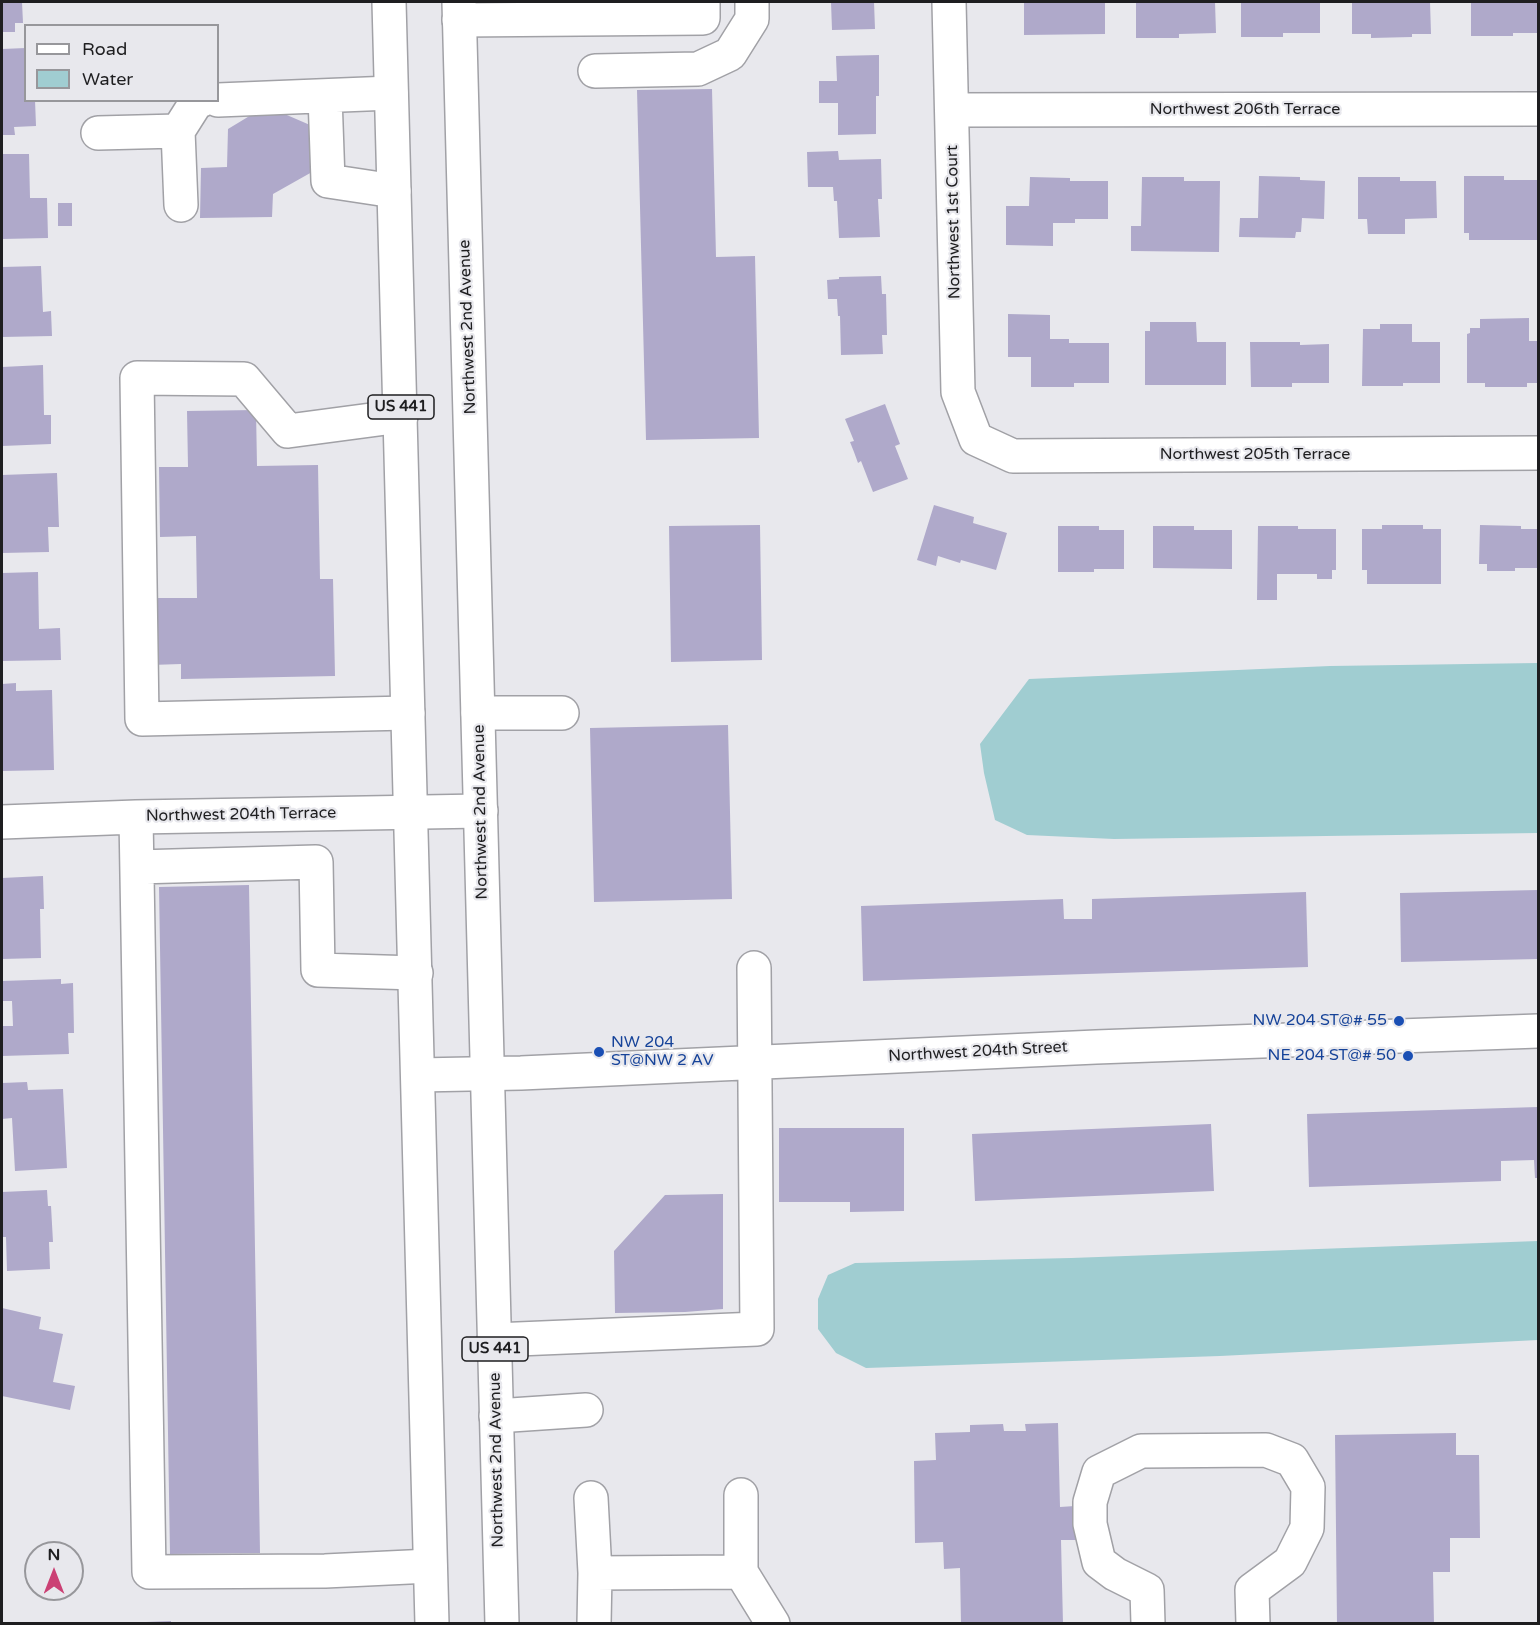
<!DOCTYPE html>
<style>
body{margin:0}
#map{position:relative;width:1540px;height:1625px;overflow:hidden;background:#e8e8ed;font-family:"Varela Round",sans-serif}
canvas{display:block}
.frame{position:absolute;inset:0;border:3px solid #1e1e20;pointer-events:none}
.legend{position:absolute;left:24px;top:24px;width:195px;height:78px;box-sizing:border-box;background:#e8e8ed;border:2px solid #97979b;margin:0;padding:8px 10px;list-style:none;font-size:18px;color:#1e1e20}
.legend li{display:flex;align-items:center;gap:12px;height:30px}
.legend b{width:30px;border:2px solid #97979b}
.north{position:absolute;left:24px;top:1541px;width:60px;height:60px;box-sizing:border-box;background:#e8e8ed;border:2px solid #97979b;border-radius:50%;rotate:0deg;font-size:16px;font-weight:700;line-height:24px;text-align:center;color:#1e1e20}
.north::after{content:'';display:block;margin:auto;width:21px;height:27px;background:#cb4074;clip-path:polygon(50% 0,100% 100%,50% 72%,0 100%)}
</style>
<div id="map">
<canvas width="1540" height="1625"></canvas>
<div class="frame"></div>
<ul class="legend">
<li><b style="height:8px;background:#fff"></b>Road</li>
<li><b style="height:16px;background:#a0cdd1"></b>Water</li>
</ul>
<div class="north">N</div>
</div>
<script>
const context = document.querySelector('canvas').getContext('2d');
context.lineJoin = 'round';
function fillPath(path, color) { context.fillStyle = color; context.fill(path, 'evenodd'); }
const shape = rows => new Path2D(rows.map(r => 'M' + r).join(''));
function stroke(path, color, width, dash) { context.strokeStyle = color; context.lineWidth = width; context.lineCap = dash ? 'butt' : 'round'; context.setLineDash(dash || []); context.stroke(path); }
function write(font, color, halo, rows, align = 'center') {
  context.font = font + ' "Varela Round",sans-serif'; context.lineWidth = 4.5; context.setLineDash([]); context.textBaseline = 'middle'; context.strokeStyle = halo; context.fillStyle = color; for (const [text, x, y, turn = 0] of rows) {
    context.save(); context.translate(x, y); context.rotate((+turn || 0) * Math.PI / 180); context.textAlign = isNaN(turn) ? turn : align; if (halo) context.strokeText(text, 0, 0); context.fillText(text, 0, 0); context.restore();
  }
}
fillPath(shape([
 [1538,663,1538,833,1114,839,1027,835,995,820,984,773,980,744,1029,679,1330,666],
 [1538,1241,1538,1340,1220,1356,866,1368,836,1353,818,1329,818,1299,828,1275,855,1263,1071,1258]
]), '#a0cdd1');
fillPath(shape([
 [2,2,22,2,23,23,15,23,15,32,2,32],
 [831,2,874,2,875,29,832,30],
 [1024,2,1105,2,1105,34,1024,35],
 [1136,2,1215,2,1216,33,1179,34,1179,38,1136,38],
 [1241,2,1320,2,1320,33,1283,33,1283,37,1241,37],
 [1352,2,1430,2,1431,34,1412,34,1412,37,1371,38,1371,34,1352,34],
 [1471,2,1537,2,1537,33,1513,33,1513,36,1471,36],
 [26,48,26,100,35,100,36,126,14,127,15,135,2,135,2,49],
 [879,55,879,96,876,96,876,134,838,135,838,103,819,103,819,81,837,81,836,56],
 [712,89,716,257,755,256,759,438,646,440,637,90],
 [266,106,310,125,312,172,273,194,272,217,200,218,201,168,227,167,228,129],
 [838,151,839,160,881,159,882,199,878,199,880,237,839,238,837,201,834,201,833,187,808,187,807,152],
 [2,154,29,154,30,198,47,198,48,238,2,239],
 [1259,176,1300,177,1300,180,1325,181,1324,219,1302,218,1301,232,1296,232,1295,238,1239,237,1240,218,1258,218],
 [1464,176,1504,176,1504,180,1538,180,1538,240,1469,240,1469,233,1464,233],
 [1030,177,1070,178,1070,181,1108,181,1108,219,1075,219,1075,223,1053,223,1053,246,1006,245,1006,206,1029,206],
 [1142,177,1184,177,1184,181,1220,181,1219,252,1131,251,1131,226,1141,226],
 [1358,177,1400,177,1400,181,1436,181,1437,218,1405,219,1405,234,1368,234,1367,219,1358,219],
 [58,203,72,203,72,226,58,226],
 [41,266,43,312,51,311,52,336,2,337,2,267],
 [881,276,882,294,886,294,887,335,882,335,883,354,841,355,840,316,838,316,837,299,828,299,827,280,839,279,839,277],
 [1008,314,1050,315,1050,339,1069,339,1069,343,1109,343,1109,383,1074,383,1074,387,1031,387,1031,357,1008,357],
 [1529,318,1529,341,1538,341,1538,383,1527,383,1527,387,1485,387,1485,383,1467,383,1467,334,1470,333,1470,328,1480,328,1480,319],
 [1150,322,1196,322,1197,342,1226,342,1226,385,1145,385,1145,331,1150,331],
 [1380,324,1412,324,1412,342,1440,342,1440,383,1403,383,1403,386,1362,386,1363,329,1380,329],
 [1250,342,1300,342,1300,345,1329,344,1329,383,1292,383,1292,387,1251,387],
 [43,365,44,415,51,415,51,444,2,446,2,367],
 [885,404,900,444,895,446,908,479,873,492,861,461,858,463,854,452,850,442,854,441,845,419],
 [256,410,257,466,318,465,320,579,333,579,335,676,181,679,181,664,151,665,149,598,197,598,196,536,160,537,159,467,188,467,187,411],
 [57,473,59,527,48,527,49,552,2,553,2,475],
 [934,505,974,517,973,523,1007,533,996,570,961,560,960,563,938,556,936,566,917,560],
 [760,525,762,660,671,662,669,526],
 [1382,525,1423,525,1423,529,1441,529,1441,584,1367,584,1367,570,1362,570,1362,529,1382,529],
 [1480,525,1521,526,1521,529,1538,529,1538,568,1515,568,1515,571,1487,571,1487,564,1479,564],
 [1058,526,1099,526,1099,530,1124,530,1124,569,1094,569,1094,572,1058,572],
 [1153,526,1194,526,1194,530,1232,530,1232,569,1153,568],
 [1258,526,1298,526,1298,529,1336,529,1336,570,1332,570,1332,579,1317,579,1317,574,1277,574,1277,600,1257,600],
 [38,572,39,629,60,628,61,660,2,661,2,573],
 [16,683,16,691,52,690,54,770,2,771,2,684],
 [728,725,732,899,594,902,590,728],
 [43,876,44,909,40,909,41,958,2,959,2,878],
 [249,885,260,1553,170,1554,159,887],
 [1538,890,1538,959,1401,962,1400,893],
 [1306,892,1308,967,863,981,861,906,1063,899,1064,919,1092,919,1092,899],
 [61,979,61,984,73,983,74,1033,68,1033,69,1054,2,1056,2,1026,13,1026,12,1001,2,1001,2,981],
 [27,1082,28,1090,63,1089,67,1168,15,1171,12,1118,2,1119,2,1083],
 [1538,1107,1538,1178,1535,1178,1534,1160,1501,1161,1501,1181,1309,1187,1307,1114],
 [1211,1124,1214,1191,975,1201,972,1134],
 [779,1128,904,1128,904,1211,850,1212,850,1202,779,1202],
 [47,1190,48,1206,51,1206,53,1242,49,1242,50,1269,7,1271,6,1237,2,1237,2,1192],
 [723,1194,723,1309,685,1312,615,1313,614,1251,665,1195],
 [2,1308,41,1317,39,1329,63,1334,53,1382,75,1386,70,1410,2,1396],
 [1058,1423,1060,1507,1075,1506,1076,1540,1061,1540,1063,1624,961,1624,960,1568,944,1569,943,1542,915,1543,914,1461,936,1460,935,1433,970,1432,970,1425,1003,1424,1004,1431,1026,1431,1025,1424],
 [1456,1433,1456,1455,1479,1455,1480,1538,1450,1538,1450,1572,1433,1572,1434,1624,1337,1624,1335,1435],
 [171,1621,171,1624,146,1624,146,1622]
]), '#afa9ca');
const minor = shape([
 [949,2,958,392,976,439,1013,456,1538,453],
 [459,20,703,18,703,2],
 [595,71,698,69,730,54,752,19,752,2],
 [325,96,328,181,394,191],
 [218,100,391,93],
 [952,110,1538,109],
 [178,131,181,205],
 [98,133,178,131,197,101,202,100],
 [401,416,288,431,244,379,137,378,142,719,408,713],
 [478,713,562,713],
 [136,817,149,1572,325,1571,430,1566],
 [2,822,136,817,481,811],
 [137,867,316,862,318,970,416,973],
 [418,1075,521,1073,1096,1047,1538,1031],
 [494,1340,757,1329,754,968],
 [496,1416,586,1410],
 [741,1495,741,1572],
 [591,1498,595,1573],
 [594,1624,595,1573,741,1572,773,1624],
 [1148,1624,1147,1590,1115,1574,1099,1562,1090,1524,1090,1502,1099,1472,1141,1451,1266,1450,1292,1460,1308,1487,1307,1528,1290,1562,1252,1590,1253,1624]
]);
const major = shape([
 [389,2,432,1624],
 [459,2,502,1624]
]);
stroke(minor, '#a1a1a6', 36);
stroke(major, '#a1a1a6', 36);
stroke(minor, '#fff', 33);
stroke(major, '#fff', 33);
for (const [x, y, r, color] of [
 [1399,1021,6,"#1a4fb4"],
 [599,1052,6,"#1a4fb4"],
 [1408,1056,6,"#1a4fb4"]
]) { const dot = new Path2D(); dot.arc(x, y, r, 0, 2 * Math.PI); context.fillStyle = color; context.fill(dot); stroke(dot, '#e8e8ed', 2); }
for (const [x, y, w] of [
 [401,407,66],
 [495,1349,66]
]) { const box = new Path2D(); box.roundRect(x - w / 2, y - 12, w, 24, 4.5); context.fillStyle = '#e8e8ed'; context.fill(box); stroke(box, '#1e1e20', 1.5); }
write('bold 15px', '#1e1e20', null, [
 ["US 441",401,407],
 ["US 441",495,1349]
]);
write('16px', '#1e1e20', '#e8e8ed', [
 ["Northwest 206th Terrace",1245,110],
 ["Northwest 1st Court",954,222,-91],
 ["Northwest 2nd Avenue",468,327,-92],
 ["Northwest 205th Terrace",1255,455],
 ["Northwest 2nd Avenue",481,812,-91],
 ["Northwest 204th Terrace",241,815,-1],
 ["Northwest 204th Street",978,1052,-3],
 ["Northwest 2nd Avenue",497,1460,-91]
]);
write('16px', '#164399', '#e8e8ed', [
 ["NW 204 ST@# 55",1387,1021],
 ["NW 204",611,1043,"left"],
 ["ST@NW 2 AV",611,1061,"left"],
 ["NE 204 ST@# 50",1396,1056]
], 'right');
</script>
